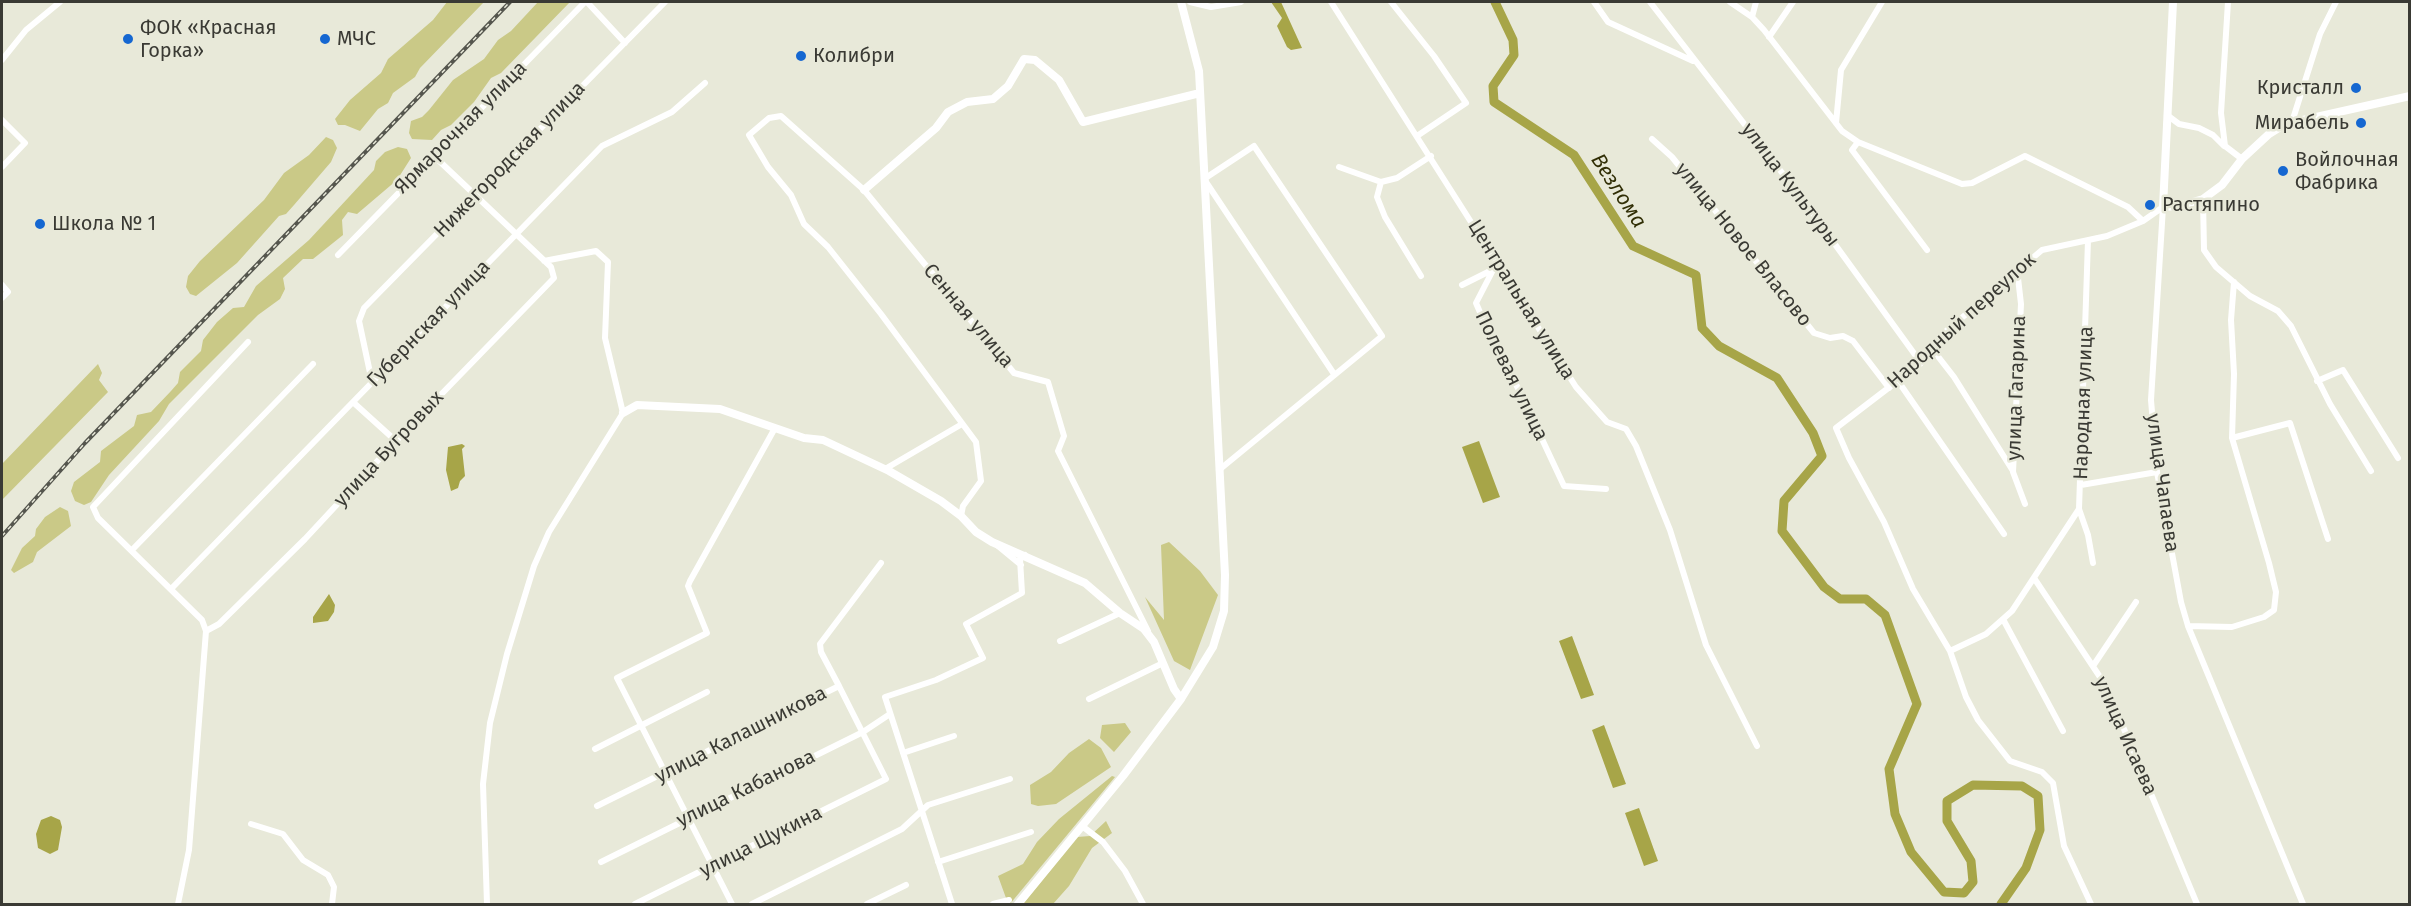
<!DOCTYPE html>
<meta charset="utf-8">
<style>
body{margin:0}
#map{position:relative;width:2411px;height:906px;overflow:hidden;background:#e8e9d9;font-family:"Fira Sans",sans-serif}
canvas{display:block}
.frame{position:absolute;inset:0;border:3px solid #3a3a34;pointer-events:none}
</style>
<div id="map">
<canvas width="2411" height="906"></canvas>
<div class="frame"></div>
</div>
<script>
const context = document.querySelector('canvas').getContext('2d');
context.lineJoin = 'round';
function fillPath(path, color) { context.fillStyle = color; context.fill(path, 'evenodd'); }
const shape = rows => new Path2D(rows.map(r => 'M' + r).join(''));
function stroke(path, color, width, dash) { context.strokeStyle = color; context.lineWidth = width; context.lineCap = dash ? 'butt' : 'round'; context.setLineDash(dash || []); context.stroke(path); }
function write(font, color, halo, rows, align = 'center') {
  context.font = font + ' "Fira Sans",sans-serif'; context.lineWidth = 5; context.setLineDash([]); context.textBaseline = 'middle'; context.strokeStyle = halo; context.fillStyle = color; for (const [text, x, y, turn = 0] of rows) {
    context.save(); context.translate(x, y); context.rotate((+turn || 0) * Math.PI / 180); context.textAlign = isNaN(turn) ? turn : align; if (halo) context.strokeText(text, 0, 0); context.fillText(text, 0, 0); context.restore();
  }
}
fillPath(shape([
 [447,2,484,2,420,68,415,77,393,93,388,103,378,109,360,131,345,125,338,125,335,119,350,100,381,73,388,59,433,20],
 [538,2,570,2,501,73,491,78,474,102,451,125,441,130,432,140,412,139,409,133,411,121,422,117,429,110,453,80,484,59,498,40,511,31],
 [326,137,333,140,337,148,331,162,294,205,286,214,279,216,237,263,196,296,190,294,186,287,188,276,200,261,264,200,284,173,309,155],
 [398,147,407,149,411,158,397,180,357,214,348,212,342,220,343,235,313,259,303,259,283,278,285,289,280,299,258,315,169,404,159,421,109,475,91,502,84,505,75,501,71,491,74,482,100,462,101,451,134,426,137,415,151,412,171,391,178,383,180,372,201,351,203,340,217,322,233,308,244,307,256,286,309,240,374,170,376,161,385,152],
 [98,364,102,373,99,380,108,392,2,500,2,464],
 [60,507,68,511,71,526,37,552,33,562,14,573,11,570,22,548,35,536,36,529,45,517],
 [1169,542,1200,571,1218,595,1190,670,1174,661,1145,597,1164,620,1161,545],
 [1125,723,1131,732,1114,752,1100,738,1102,725],
 [1089,739,1101,748,1111,767,1056,804,1038,806,1031,804,1030,785,1051,772,1069,753],
 [1112,776,1115,777,1010,904,997,904,1006,898,998,876,1023,864,1037,842,1059,819],
 [1106,821,1112,833,1092,848,1069,886,1053,904,1023,904,1077,837,1090,836]
]), '#cac987');
fillPath(shape([
 [1271,2,1281,2,1302,48,1291,50,1287,47,1277,26,1282,18],
 [1479,441,1500,497,1483,503,1462,447],
 [462,444,465,446,462,449,465,476,460,481,458,488,451,491,446,470,448,447],
 [329,594,335,605,334,612,328,621,313,623,313,617],
 [1572,636,1594,695,1581,699,1559,641],
 [1604,725,1626,784,1613,788,1592,730],
 [1639,808,1658,861,1644,866,1625,813],
 [51,816,60,820,62,827,58,850,50,854,38,848,36,834,41,820]
]), '#a7a548');
stroke(shape([
 [1495,2,1513,40,1514,55,1493,86,1494,102,1574,155,1633,246,1696,275,1702,328,1719,346,1777,378,1813,433,1822,456,1784,501,1782,531,1824,587,1840,599,1866,599,1885,615,1917,704,1889,769,1895,814,1911,852,1944,892,1964,893,1973,882,1971,861,1947,821,1947,801,1973,785,2022,786,2038,796,2040,830,2026,868,2001,904]
]), '#a7a548', 9);
stroke(shape([
 [587,2,625,43],
 [1190,2,1211,7,1241,2],
 [1331,2,1576,387,1607,422,1626,429,1636,446,1670,530,1706,645,1757,746],
 [1391,2,1434,56,1466,103,1417,136],
 [1594,2,1608,22,1693,61],
 [1650,2,1800,196,1921,363],
 [1730,2,1752,17,1764,30,1842,131,1858,142,1962,184,1972,183,2025,156,2128,207,2143,221],
 [2228,2,2221,113,2225,146,2242,159],
 [1752,17,1756,2],
 [1769,37,1793,2],
 [2,60,26,30,60,2],
 [2167,115,2179,124,2199,128,2213,135,2224,146],
 [2,120,25,143,2,167],
 [2292,122,2320,34,2336,2],
 [1836,123,1841,70,1882,2],
 [1652,139,1672,157,1814,333,1830,338,1843,336,1853,341,1889,388],
 [1858,142,1852,150,1927,250],
 [1339,167,1381,182,1397,178,1431,156],
 [1381,182,1377,197,1385,217,1421,276],
 [2203,199,2204,250,2216,267,2250,296,2278,311,2291,326,2330,404,2371,471],
 [2163,207,2151,400,2157,472,2181,602,2188,626,2303,904],
 [2088,240,2079,509,2088,535,2093,563],
 [338,255,585,2],
 [2017,269,2021,304,2013,472,2025,504],
 [1493,270,1476,303,1495,347,1519,390,1564,486,1606,489],
 [2,285,8,292,2,298],
 [1462,285,1494,269],
 [1933,350,1954,377,2013,471],
 [1898,381,2004,534],
 [2317,381,2343,370,2398,458],
 [372,382,359,321,364,308,665,2],
 [354,403,396,441],
 [2232,438,2290,423,2328,539],
 [885,469,962,424],
 [1219,470,1382,336,1254,146,1204,179,1334,374],
 [2081,485,2157,472],
 [961,516,963,506,981,481,976,442,881,314,828,247,804,224,791,195,768,167,749,135,769,118,781,116,864,190,1014,373,1048,382,1064,436,1058,451,1148,631],
 [998,546,1021,565],
 [132,550,313,364],
 [2034,578,2106,686,2197,904],
 [171,589,602,146,672,112,705,83],
 [2004,621,2063,731],
 [2188,626,2232,627,2264,617,2274,610,2276,592,2269,563,2232,438,2234,374,2231,320,2234,282],
 [206,631,219,624,305,539,396,441,554,278,551,267,434,156],
 [1060,641,1120,613],
 [1950,651,1986,634,2012,611,2079,509],
 [2093,666,2136,602],
 [839,686,821,652,820,644,881,563],
 [1089,699,1163,663],
 [595,749,707,692],
 [903,753,954,736],
 [597,806,839,686,886,779,635,904],
 [251,824,283,834,303,860,328,875,334,887,332,904],
 [1082,826,1103,842,1125,871,1143,904],
 [601,862,863,732,890,714],
 [938,862,1031,832],
 [178,904,189,850,206,631,202,620,98,518,93,507,248,342],
 [487,904,483,784,490,723,507,654,534,566,549,532,623,413,605,338,608,262,596,251,544,261],
 [732,904,617,678,707,633,688,586,690,581,775,428],
 [752,904,902,829,928,805,1010,779],
 [867,904,906,885],
 [952,904,885,697,936,680,983,658,966,624,1022,593,1020,559,1025,555],
 [993,904,1009,900],
 [2091,904,2064,846,2053,783,2042,772,2010,761,1978,720,1966,697,1950,651,1913,589,1884,522,1849,458,1836,428,1921,363,1945,332,2042,250,2107,236,2143,221,2163,207]
]), '#fff', 6);
stroke(shape([
 [2173,2,2163,207,2179,206,2203,199,2222,185,2242,159,2269,134,2285,124,2410,96],
 [864,190,936,128,948,112,967,102,993,99,1008,86,1024,59,1035,60,1059,80,1083,122,1200,93],
 [623,413,637,405,720,409,804,438,823,440,889,471,941,501,961,516,976,532,992,542,1085,583,1120,613,1144,629,1154,642,1174,689,1181,699],
 [1018,904,1123,776,1181,699,1213,647,1224,611,1225,575,1199,71,1181,2]
]), '#fff', 8);
const rail = shape([
 [2,536,85,443,510,2]
]);
stroke(rail, '#55564e', 4);
stroke(rail, '#e8e9d9', 1.5, [4.5]);
for (const [x, y, r, color] of [
 [128,39,6,"#1567d1"],
 [325,39,6,"#1567d1"],
 [801,56,6,"#1567d1"],
 [2356,88,6,"#1567d1"],
 [2361,123,6,"#1567d1"],
 [2283,171,6,"#1567d1"],
 [2150,205,6,"#1567d1"],
 [40,224,6,"#1567d1"]
]) { const dot = new Path2D(); dot.arc(x, y, r, 0, 2 * Math.PI); context.fillStyle = color; context.fill(dot); stroke(dot, '#e8e9d9', 2); }
write('20px', '#3a3a34', '#e8e9d9', [
 ["ФОК «Красная",140,28],
 ["Горка»",140,51],
 ["МЧС",337,39],
 ["Колибри",813,56],
 ["Кристалл",2344,88,"right"],
 ["Мирабель",2349,123,"right"],
 ["Войлочная",2295,160],
 ["Фабрика",2295,183],
 ["Растяпино",2162,205],
 ["Школа № 1",52,224]
], 'left');
write('20px', '#3a3a34', '#e8e9d9', [
 ["Ярмарочная улица",461,128,-45],
 ["Нижегородская улица",510,160,-46],
 ["улица Культуры",1790,185,53],
 ["улица Новое Власово",1743,245,51],
 ["Центральная улица",1521,300,58],
 ["Сенная улица",968,316,50],
 ["Народный переулок",1962,321,-42],
 ["Губернская улица",429,324,-46],
 ["Полевая улица",1511,376,64],
 ["улица Гагарина",2017,388,-88],
 ["Народная улица",2084,403,-88],
 ["улица Бугровых",389,449,-47],
 ["улица Чапаева",2162,483,82],
 ["улица Калашникова",741,735,-27],
 ["улица Исаева",2125,736,66],
 ["улица Кабанова",746,789,-26],
 ["улица Щукина",761,842,-27]
]);
write('italic 21px', '#312f06', '#e8e9d9', [
 ["Везлома",1618,191,57]
]);
</script>
